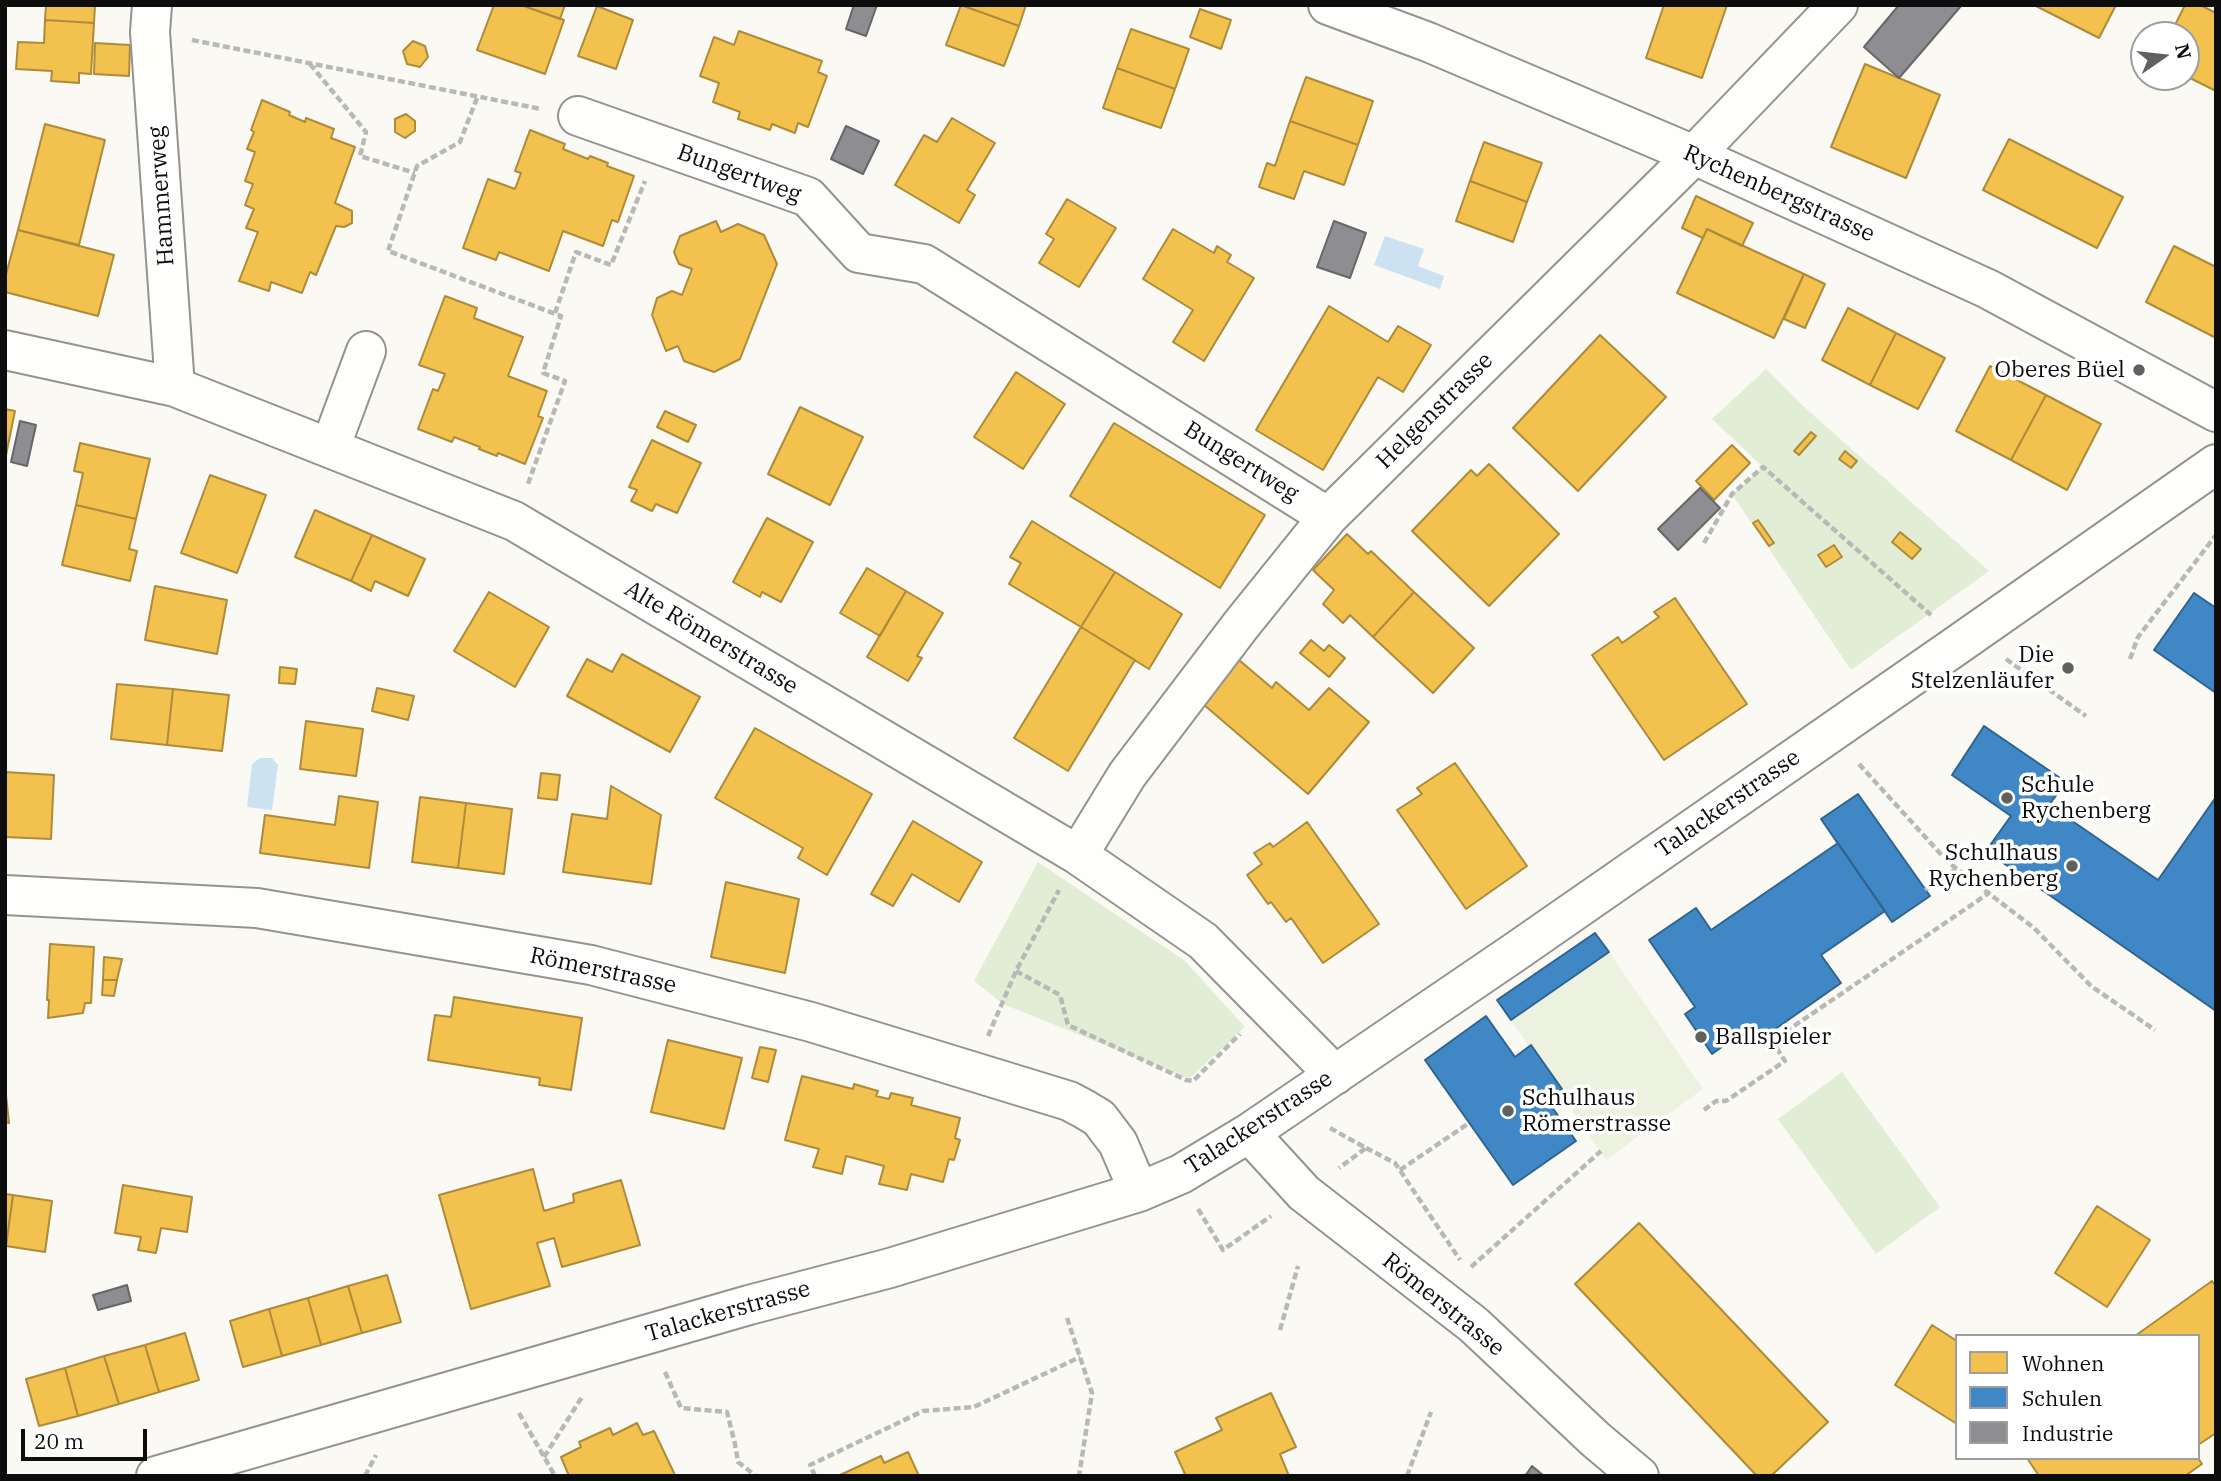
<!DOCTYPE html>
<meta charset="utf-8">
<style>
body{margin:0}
#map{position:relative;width:2221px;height:1481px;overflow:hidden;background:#faf9f3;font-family:"IBM Plex Serif",serif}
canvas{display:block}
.frame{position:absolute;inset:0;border:7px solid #0d0d0d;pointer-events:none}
.legend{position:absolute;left:1955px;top:1334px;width:245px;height:126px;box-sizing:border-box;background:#fff;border:2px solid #9e9e9e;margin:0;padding:9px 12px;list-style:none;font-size:21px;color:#0d0d0d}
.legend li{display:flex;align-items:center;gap:14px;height:35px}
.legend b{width:35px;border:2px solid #9e9e9e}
.north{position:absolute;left:2130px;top:21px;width:70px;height:70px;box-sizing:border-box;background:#fff;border:2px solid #9e9e9e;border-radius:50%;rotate:76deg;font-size:19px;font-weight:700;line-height:28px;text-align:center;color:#0d0d0d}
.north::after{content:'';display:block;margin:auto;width:24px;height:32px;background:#60605e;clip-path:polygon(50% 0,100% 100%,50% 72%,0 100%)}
.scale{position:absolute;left:21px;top:1429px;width:126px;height:32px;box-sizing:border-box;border:4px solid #0d0d0d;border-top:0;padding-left:9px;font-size:21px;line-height:24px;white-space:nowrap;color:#0d0d0d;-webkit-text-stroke:5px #fff;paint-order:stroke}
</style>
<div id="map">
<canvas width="2221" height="1481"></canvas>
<div class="frame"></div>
<ul class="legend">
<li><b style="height:19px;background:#f2c14e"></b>Wohnen</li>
<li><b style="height:19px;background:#3f88c5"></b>Schulen</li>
<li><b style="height:19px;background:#8d8d92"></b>Industrie</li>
</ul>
<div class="north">N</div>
<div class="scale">20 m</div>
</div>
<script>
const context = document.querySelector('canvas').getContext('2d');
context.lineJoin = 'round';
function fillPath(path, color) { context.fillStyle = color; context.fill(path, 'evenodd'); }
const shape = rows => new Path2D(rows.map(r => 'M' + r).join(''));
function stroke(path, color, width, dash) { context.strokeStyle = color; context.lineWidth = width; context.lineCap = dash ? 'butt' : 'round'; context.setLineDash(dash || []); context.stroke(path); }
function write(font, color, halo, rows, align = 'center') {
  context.font = font + ' "IBM Plex Serif",serif'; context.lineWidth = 7; context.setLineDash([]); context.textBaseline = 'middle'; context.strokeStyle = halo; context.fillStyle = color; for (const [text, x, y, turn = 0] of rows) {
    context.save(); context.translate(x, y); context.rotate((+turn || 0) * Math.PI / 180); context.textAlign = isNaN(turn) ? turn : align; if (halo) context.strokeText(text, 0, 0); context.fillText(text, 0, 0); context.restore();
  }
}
fillPath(shape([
 [1766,369,1803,406,1989,571,1851,670,1732,494,1763,467,1712,419],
 [1038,862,1185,961,1245,1027,1189,1079,1003,1004,974,981],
 [1842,1072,1940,1207,1876,1254,1778,1119]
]), '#e2edd5');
fillPath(shape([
 [1609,952,1703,1089,1606,1160,1511,1020]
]), '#ecf2df');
fillPath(shape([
 [1385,236,1424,249,1418,266,1444,276,1440,289,1374,265],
 [260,758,272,758,278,765,272,810,247,807,252,764]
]), '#cde2f0');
const homes = shape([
 [46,5,95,5,94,23,45,20,46,5],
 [494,5,521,5,564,20,545,74,477,50,494,5],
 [521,5,565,5,560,19,521,5],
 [961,5,1026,5,1019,26,961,5],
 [961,5,1019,26,1004,66,946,45,961,5],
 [1664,5,1727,5,1702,78,1646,58,1664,5],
 [2034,5,2116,5,2099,38,2034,5],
 [2185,5,2200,5,2216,13,2216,91,2186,76,2186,35,2170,35,2185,5],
 [597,6,633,20,616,69,578,56,597,6],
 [1200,9,1231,20,1221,49,1190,37,1200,9],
 [45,20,94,23,91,74,79,73,79,83,51,81,52,71,16,69,18,42,44,43,45,20],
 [1131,29,1189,49,1175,89,1117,68,1131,29],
 [739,31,822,61,818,72,827,76,808,127,798,123,795,133,772,124,770,130,738,119,740,112,713,102,719,83,700,76,714,37,734,45,739,31],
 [413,41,425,46,428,57,420,67,407,64,403,51,413,41],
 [95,43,130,45,129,76,94,74,95,43],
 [1865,64,1940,95,1906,178,1831,147,1865,64],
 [1117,68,1175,89,1161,128,1103,108,1117,68],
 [1306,77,1373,101,1358,145,1290,121,1306,77],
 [262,100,290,112,289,115,305,122,306,118,334,129,331,138,355,147,335,203,352,211,352,223,344,227,336,226,316,275,310,272,302,293,271,282,269,291,239,281,258,232,246,228,254,209,245,205,253,184,245,181,255,152,247,149,254,132,251,130,262,100],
 [406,114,415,121,415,131,405,138,395,132,395,119,406,114],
 [952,118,995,143,967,190,975,195,959,223,895,185,924,135,937,142,952,118],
 [1290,121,1358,145,1344,185,1304,171,1294,199,1259,187,1267,163,1275,166,1290,121],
 [45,124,105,140,79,245,18,230,45,124],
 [530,130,565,144,563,149,588,159,590,156,608,163,607,166,634,176,618,222,612,220,603,246,563,231,549,271,499,252,496,260,463,248,488,179,515,189,521,173,515,171,530,130],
 [2009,139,2123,197,2097,248,1983,190,2009,139],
 [1484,142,1542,163,1527,202,1470,181,1484,142],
 [1470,181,1527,202,1513,242,1456,221,1470,181],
 [1696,196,1753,223,1742,246,1707,229,1703,238,1682,228,1696,196],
 [1067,199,1116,228,1079,287,1039,263,1054,239,1046,234,1067,199],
 [716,221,721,232,738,224,764,235,777,264,740,359,714,372,684,361,678,346,666,351,652,315,657,298,672,291,682,295,692,269,679,264,674,252,680,236,716,221],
 [1173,229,1214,253,1217,246,1231,255,1227,262,1254,278,1204,361,1173,342,1193,310,1143,279,1173,229],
 [1707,229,1804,274,1774,338,1677,293,1707,229],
 [18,230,114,255,98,316,5,292,5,278,18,230],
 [2174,246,2216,267,2216,338,2146,302,2174,246],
 [1804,274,1825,284,1805,328,1784,319,1804,274],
 [445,296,477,308,474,318,523,337,508,376,547,391,538,416,543,418,525,464,498,453,497,456,479,449,480,447,454,437,452,442,418,429,433,389,438,391,445,374,419,365,445,296],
 [1329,306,1388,342,1398,326,1431,345,1403,392,1378,377,1323,470,1256,430,1329,306],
 [1848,308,1896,333,1870,385,1822,360,1848,308],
 [1896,333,1945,358,1918,409,1870,385,1896,333],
 [1600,335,1666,397,1578,491,1513,428,1600,335],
 [1990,366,2046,395,2011,460,1956,431,1990,366],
 [1016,372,1065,404,1023,469,974,437,1016,372],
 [2046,395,2101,424,2067,490,2011,460,2046,395],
 [800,407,863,437,830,505,768,474,800,407],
 [5,409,15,411,5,460,5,409],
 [665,411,696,425,688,442,657,427,665,411],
 [1114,423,1265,515,1220,588,1070,496,1114,423],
 [1811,432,1816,436,1799,455,1794,451,1811,432],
 [652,440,701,463,677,513,656,504,652,511,631,501,637,490,629,487,652,440],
 [80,443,150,459,136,519,76,505,83,473,74,471,80,443],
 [1732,445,1750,463,1714,500,1696,481,1732,445],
 [1845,451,1857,461,1851,468,1839,459,1845,451],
 [1489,464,1559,534,1489,606,1412,531,1471,470,1477,476,1489,464],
 [210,475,266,495,237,573,181,553,210,475],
 [76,505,136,519,129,549,137,551,130,581,62,565,76,505],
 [315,510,372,535,351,581,295,557,315,510],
 [767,518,813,542,781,602,762,592,760,597,733,582,767,518],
 [1758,520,1774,543,1769,546,1753,523,1758,520],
 [1032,521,1115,572,1081,627,1009,584,1021,563,1010,557,1032,521],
 [1900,532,1921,549,1912,559,1892,542,1900,532],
 [1347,534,1368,554,1371,551,1414,592,1373,637,1350,615,1343,623,1323,604,1334,590,1313,570,1347,534],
 [372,535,425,559,408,596,375,581,371,591,351,581,372,535],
 [1834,545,1842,557,1826,567,1818,555,1834,545],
 [867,568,906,591,880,636,840,613,867,568],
 [1115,572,1182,614,1149,669,1081,627,1115,572],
 [155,586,227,600,217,654,145,640,155,586],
 [906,591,943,613,917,656,922,658,908,681,867,657,906,591],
 [489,592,549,627,515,687,454,651,489,592],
 [1414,592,1474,648,1433,693,1373,637,1414,592],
 [1675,598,1747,704,1664,760,1592,655,1618,637,1622,643,1659,617,1654,612,1675,598],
 [1081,627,1135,660,1068,771,1014,738,1081,627],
 [1311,640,1324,651,1329,645,1345,658,1329,677,1300,653,1311,640],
 [622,654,700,697,670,752,567,696,587,659,612,672,622,654],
 [1239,660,1272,688,1276,682,1309,710,1329,688,1369,722,1308,794,1203,704,1239,660],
 [280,667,297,669,295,684,279,683,280,667],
 [117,684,173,689,167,745,111,739,117,684],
 [377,688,414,696,408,720,372,711,377,688],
 [173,689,229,695,222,751,167,745,173,689],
 [306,721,363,729,356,776,300,769,306,721],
 [755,728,872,794,827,875,798,858,803,848,715,798,755,728],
 [1455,763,1527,866,1466,909,1397,810,1422,794,1417,788,1455,763],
 [5,772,54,775,51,839,5,837,5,772],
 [541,773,560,775,557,800,538,798,541,773],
 [611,786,661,815,651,884,563,872,572,814,607,819,611,786],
 [339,796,378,802,369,868,260,853,265,815,335,825,339,796],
 [420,797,466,803,458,868,412,862,420,797],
 [466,803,512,809,504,874,458,868,466,803],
 [913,821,982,862,959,902,912,874,893,906,871,894,913,821],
 [1307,822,1379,924,1323,963,1291,918,1286,922,1271,902,1268,904,1247,875,1262,864,1254,853,1270,843,1273,847,1307,822],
 [726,882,799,899,785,973,711,957,726,882],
 [50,944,94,947,91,1003,85,1003,83,1013,48,1018,49,1000,47,1000,50,944],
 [104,957,122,959,117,980,103,980,104,957],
 [103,980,117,980,114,996,102,995,103,980],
 [454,997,582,1018,571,1090,539,1085,540,1078,428,1060,435,1015,451,1017,454,997],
 [668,1040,742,1058,724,1129,651,1112,668,1040],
 [760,1047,776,1050,768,1082,752,1078,760,1047],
 [802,1076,853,1089,854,1084,878,1091,876,1096,889,1099,891,1093,913,1098,911,1105,960,1118,955,1138,960,1140,954,1160,949,1159,943,1182,911,1174,907,1190,879,1184,884,1166,846,1156,842,1174,813,1167,819,1149,785,1140,802,1076],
 [5,1086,9,1123,5,1122,5,1086],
 [533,1169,544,1211,574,1202,573,1194,621,1180,640,1245,562,1267,554,1238,537,1243,550,1286,471,1309,439,1195,533,1169],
 [123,1185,192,1197,187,1232,161,1228,156,1253,138,1250,141,1237,115,1233,123,1185],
 [5,1194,13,1195,6,1246,5,1246,5,1194],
 [13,1195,52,1201,45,1252,6,1246,13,1195],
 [2097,1206,2150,1240,2107,1307,2055,1273,2097,1206],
 [1639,1223,1828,1422,1771,1476,1757,1476,1575,1284,1639,1223],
 [387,1275,401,1322,362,1333,348,1286,387,1275],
 [2212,1281,2216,1286,2216,1433,2198,1445,2198,1336,2135,1336,2212,1281],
 [348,1286,362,1333,321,1345,308,1298,348,1286],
 [308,1298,321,1345,282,1356,269,1309,308,1298],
 [269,1309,282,1356,243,1367,230,1321,269,1309],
 [1932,1325,1957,1341,1957,1424,1895,1385,1932,1325],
 [185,1333,199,1380,159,1392,145,1345,185,1333],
 [145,1345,159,1392,119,1404,104,1356,145,1345],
 [104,1356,119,1404,78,1416,65,1368,104,1356],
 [65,1368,78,1416,39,1426,26,1379,65,1368],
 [1271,1393,1296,1447,1280,1454,1289,1476,1181,1476,1185,1474,1175,1452,1222,1430,1216,1418,1271,1393],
 [637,1423,643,1435,654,1431,675,1475,569,1476,561,1457,581,1447,579,1442,610,1428,613,1435,637,1423],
 [908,1452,919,1476,838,1476,881,1456,884,1463,908,1452],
 [2027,1458,2198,1458,2202,1464,2185,1476,2039,1476,2027,1458]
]);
fillPath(homes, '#f2c14e');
stroke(homes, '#ad8b3a', 2);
const schools = shape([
 [2194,593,2216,608,2216,693,2154,650,2194,593],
 [1984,726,2066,782,2049,805,2158,880,2216,797,2216,1011,1986,851,2011,816,1952,775,1984,726],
 [1858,794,1930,896,1892,922,1821,819,1858,794],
 [1838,843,1885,911,1821,955,1841,983,1761,1039,1751,1026,1712,1054,1685,1014,1695,1007,1649,940,1696,908,1711,930,1838,843],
 [1595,933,1609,952,1511,1020,1497,1000,1595,933],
 [1486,1016,1515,1057,1531,1045,1562,1089,1547,1100,1576,1141,1513,1185,1425,1060,1486,1016]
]);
fillPath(schools, '#3f88c5');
stroke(schools, '#30638e', 2);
const industry = shape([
 [854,5,877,5,866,36,846,29,854,5],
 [1899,5,1961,6,1899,78,1864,47,1899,5],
 [846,126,879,141,863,174,831,159,846,126],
 [1334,221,1366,233,1350,278,1317,267,1334,221],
 [20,421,36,425,27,466,11,462,20,421],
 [1700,488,1720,508,1678,550,1658,529,1700,488],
 [127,1285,131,1301,98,1310,93,1295,127,1285],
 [1532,1466,1544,1476,1525,1476,1532,1466]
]);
fillPath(industry, '#8d8d92');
stroke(industry, '#67676a', 2);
const minor = shape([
 [152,5,150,32,175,387],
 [1328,5,1428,42,1694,155,1988,289,2216,412],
 [578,116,808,197,859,253,924,264,1328,517],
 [5,350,175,387,514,521,1078,855,1203,941,1335,1075],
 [330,448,366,351],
 [1078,855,1127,775,1241,625,1328,517,1694,155,1838,5],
 [5,895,257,908,591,965,811,1022,1069,1101,1084,1109,1099,1118,1118,1143,1139,1192],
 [1249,1133,1304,1193,1474,1325,1595,1439,1639,1476],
 [156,1476,749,1305,890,1268,1139,1192,1181,1174,1249,1133,1515,952,1953,648,2216,464]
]);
stroke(minor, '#949391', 42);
stroke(shape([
 [192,40,541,109],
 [310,64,366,132,360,156,415,173],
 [477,98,460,142,417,166,388,251,561,316,543,373,565,381,528,484],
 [555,313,576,252,611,265,645,181],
 [1704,543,1732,494,1763,467,1931,615],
 [2006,659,2086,716],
 [2130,659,2138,637,2216,535],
 [1859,764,1948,862,2034,928,2091,986,2155,1030],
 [1925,890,1956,869],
 [1016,971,1060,995,1068,1025,1186,1080,1193,1081,1240,1034],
 [988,1036,1016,971,1059,890],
 [1704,1110,1716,1101,1726,1101,1785,1061,1772,1041,1989,893],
 [1330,1128,1366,1148,1339,1168],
 [1366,1148,1395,1163,1460,1260],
 [1400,1170,1469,1123],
 [1198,1209,1223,1250,1271,1216],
 [1471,1267,1601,1151],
 [1067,1318,1092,1393,1079,1476],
 [1280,1330,1298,1266],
 [665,1372,681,1408,727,1412,735,1444,738,1462,756,1476],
 [519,1413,555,1476],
 [544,1457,582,1397],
 [365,1476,376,1455],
 [815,1476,810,1465,923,1411,974,1407,1080,1357],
 [1407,1476,1431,1412]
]), '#b8b8b7', 4.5, [7, 3.5]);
stroke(minor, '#fefefd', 38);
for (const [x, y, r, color] of [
 [2139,370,7,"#60605e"],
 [2068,668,7,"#60605e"],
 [2007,798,7,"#60605e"],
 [2072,866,7,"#60605e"],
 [1701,1037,7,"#60605e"],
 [1508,1111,7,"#60605e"]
]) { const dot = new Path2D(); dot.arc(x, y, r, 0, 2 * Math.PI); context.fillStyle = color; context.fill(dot); stroke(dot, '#fff', 2.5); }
write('23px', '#0d0d0d', '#fff', [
 ["Bungertweg",739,174,20],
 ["Rychenbergstrasse",1779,194,24],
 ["Hammerweg",162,196,-94],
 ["Helgenstrasse",1435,411,-45],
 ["Bungertweg",1241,462,32],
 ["Alte Römerstrasse",711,638,31],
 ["Talackerstrasse",1728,804,-35],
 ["Römerstrasse",603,971,12],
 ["Talackerstrasse",1259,1123,-33],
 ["Römerstrasse",1443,1305,39],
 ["Talackerstrasse",728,1312,-16]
]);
write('23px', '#0d0d0d', '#fff', [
 ["Oberes Büel",2125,370],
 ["Die",2054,655],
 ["Stelzenläufer",2054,681],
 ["Schule",2021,785,"left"],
 ["Rychenberg",2021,811,"left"],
 ["Schulhaus",2058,853],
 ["Rychenberg",2058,879],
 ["Ballspieler",1715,1037,"left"],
 ["Schulhaus",1522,1098,"left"],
 ["Römerstrasse",1522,1124,"left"]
], 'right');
</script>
